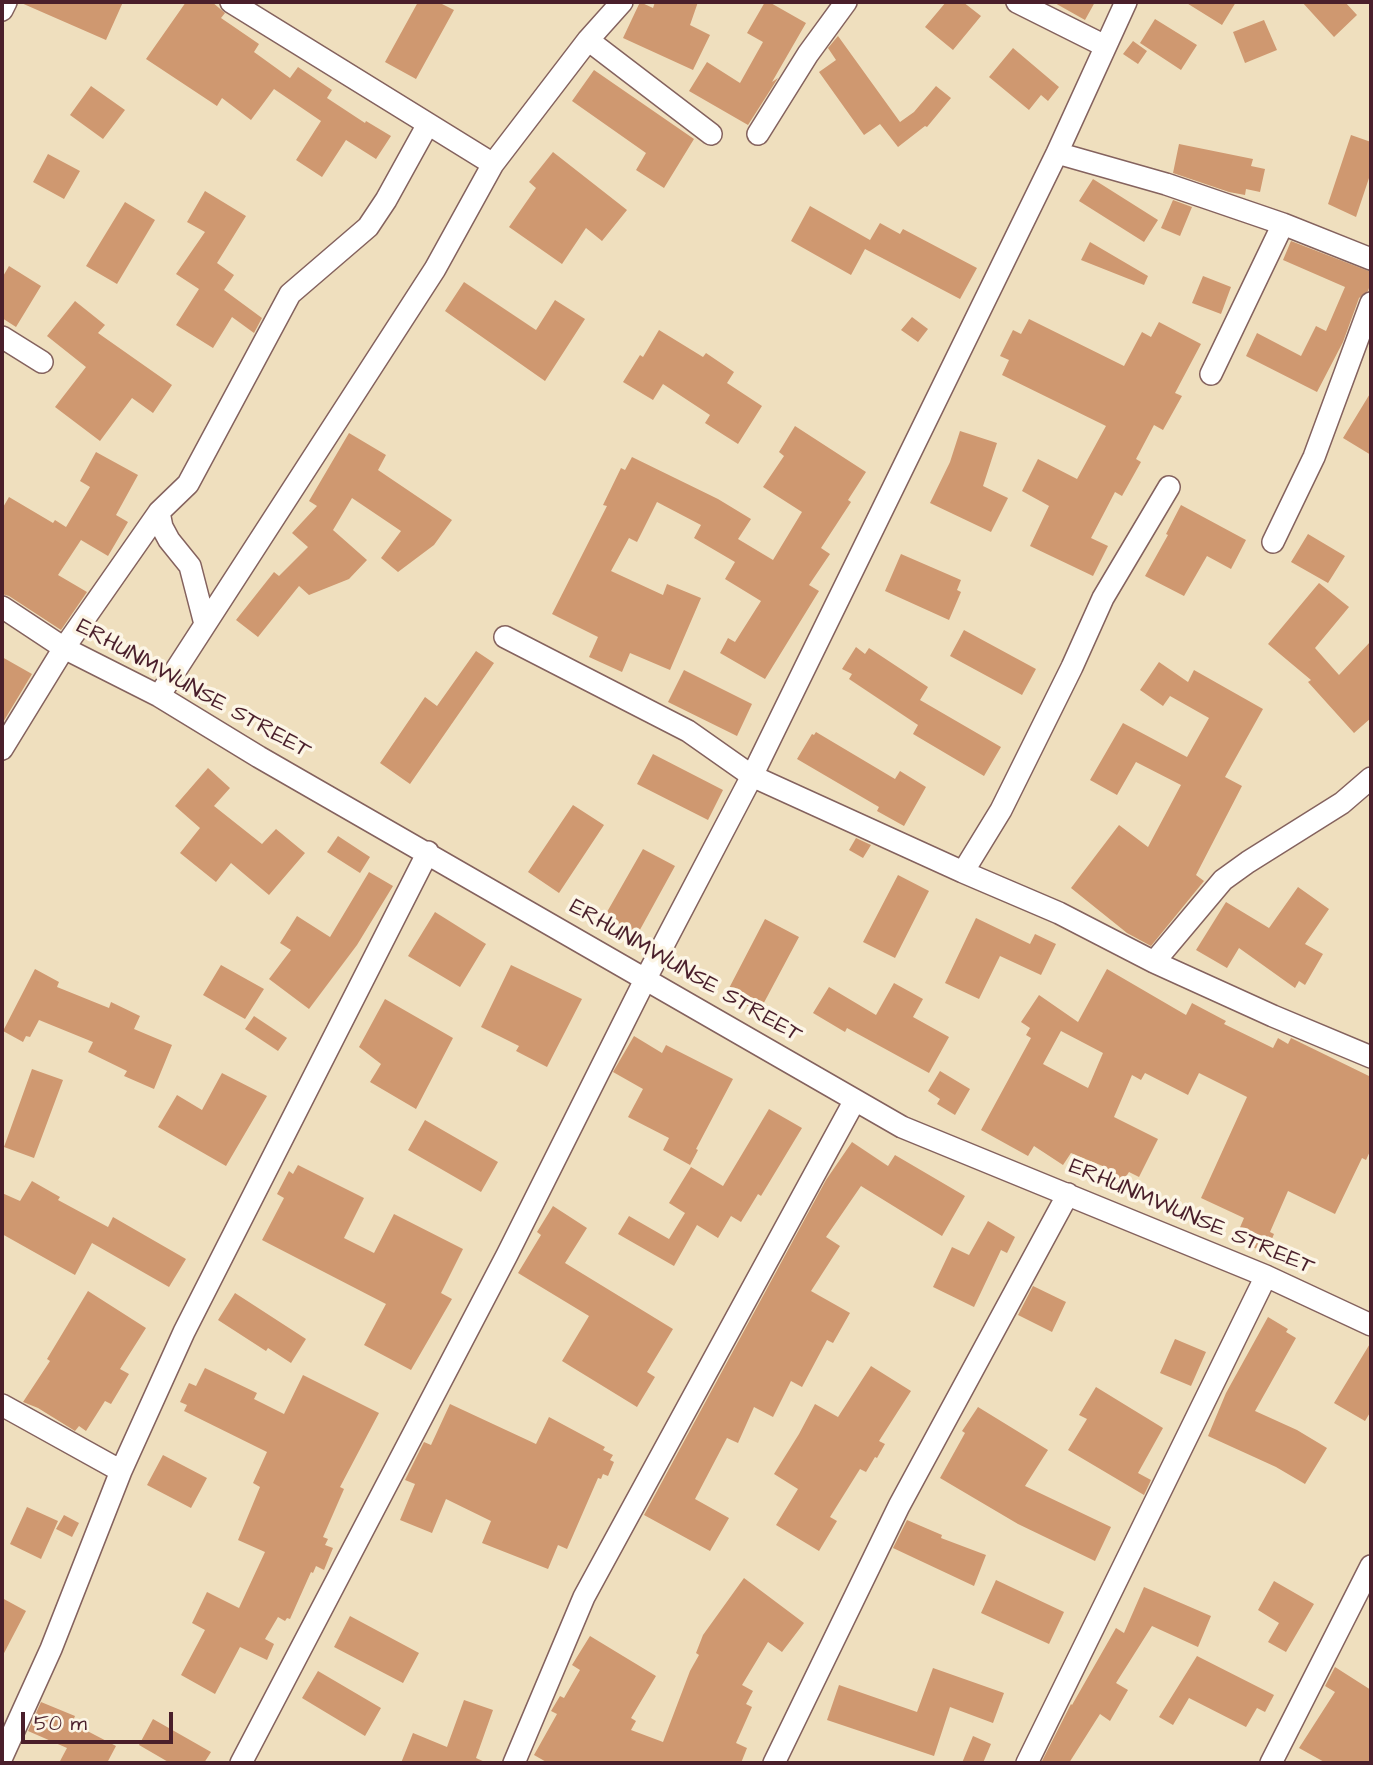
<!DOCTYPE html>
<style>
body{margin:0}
#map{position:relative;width:1373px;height:1765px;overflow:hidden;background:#efdfbe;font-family:"Architects Daughter",sans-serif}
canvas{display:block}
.frame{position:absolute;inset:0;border:4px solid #4a1f2b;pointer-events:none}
.scale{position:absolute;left:21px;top:1712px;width:152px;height:32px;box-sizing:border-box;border:4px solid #4a1f2b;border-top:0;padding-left:9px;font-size:21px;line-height:24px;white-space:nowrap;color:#4a1f2b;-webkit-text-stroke:5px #fcf5e5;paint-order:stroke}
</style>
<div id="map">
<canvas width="1373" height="1765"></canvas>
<div class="frame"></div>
<div class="scale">50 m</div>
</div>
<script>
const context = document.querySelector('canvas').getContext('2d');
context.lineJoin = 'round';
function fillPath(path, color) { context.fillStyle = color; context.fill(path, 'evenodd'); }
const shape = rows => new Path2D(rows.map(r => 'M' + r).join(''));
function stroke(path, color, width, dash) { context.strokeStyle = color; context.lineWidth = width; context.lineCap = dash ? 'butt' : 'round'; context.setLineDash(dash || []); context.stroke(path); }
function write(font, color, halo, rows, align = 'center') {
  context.font = font + ' "Architects Daughter",sans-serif'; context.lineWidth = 7; context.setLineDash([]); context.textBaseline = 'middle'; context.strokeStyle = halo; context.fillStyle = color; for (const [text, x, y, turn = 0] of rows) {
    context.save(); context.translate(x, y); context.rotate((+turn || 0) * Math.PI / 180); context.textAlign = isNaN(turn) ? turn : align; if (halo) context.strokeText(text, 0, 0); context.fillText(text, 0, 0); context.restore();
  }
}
fillPath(shape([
 [19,2,123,2,106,40],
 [186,2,212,2,225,13,221,18,259,44,254,52,290,78,298,67,332,90,327,98,365,123,366,121,391,136,376,159,346,140,322,177,296,160,321,121,274,89,251,120,222,98,217,106,146,59],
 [418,2,438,2,454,10,416,79,385,62],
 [640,2,653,8,655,2,698,2,690,25,710,35,693,70,623,38],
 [765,2,769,2,806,23,772,82,778,78,748,125,689,91,707,62,740,83,763,42,747,33],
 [946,2,963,2,981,16,953,50,925,27],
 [1053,2,1095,2,1085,20],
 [1185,2,1236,2,1222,25],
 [1302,2,1345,2,1357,15,1334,37],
 [1155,19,1197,45,1181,70,1140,43],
 [1264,20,1277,50,1245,63,1233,32],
 [838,36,900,122,914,112,936,86,951,98,927,127,925,126,898,147,880,124,864,135,819,72,836,60,828,48],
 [1133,41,1147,51,1138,64,1123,54],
 [1013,48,1059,87,1048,101,1041,95,1029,110,989,77],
 [594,70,694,139,664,188,636,170,646,153,572,101],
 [91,86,125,110,103,139,70,115],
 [1351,135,1371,142,1371,172,1356,217,1328,204],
 [1179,144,1253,159,1251,166,1265,169,1260,192,1246,189,1245,195,1229,192,1173,173],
 [553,152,627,210,602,241,586,228,562,264,509,227,536,188,529,182],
 [48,154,80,171,64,199,33,182],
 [1093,179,1158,220,1144,242,1079,201],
 [205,191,246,216,217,263,234,275,224,290,262,318,254,333,232,317,213,348,176,325,199,289,176,274,205,232,187,222],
 [1173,200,1192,207,1180,236,1161,228],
 [125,202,155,220,117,284,86,266],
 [810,206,870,240,880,223,900,234,903,229,977,268,960,299,865,249,851,275,791,241],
 [1291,241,1371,272,1371,282,1368,291,1359,298,1343,342,1317,392,1246,356,1257,333,1301,356,1316,326,1326,331,1345,287,1283,260],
 [1090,242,1148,276,1144,285,1081,260],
 [9,266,41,286,16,327,2,318,2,278],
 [1203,276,1231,287,1221,314,1192,303],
 [464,282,536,330,555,300,585,319,545,381,445,311],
 [75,301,105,325,98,333,172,385,153,413,132,398,100,441,55,407,86,367,47,336],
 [912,317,928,329,918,342,901,330],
 [1029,319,1124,366,1142,332,1151,337,1159,322,1201,344,1175,393,1182,396,1163,430,1154,425,1136,459,1141,462,1122,496,1115,492,1091,538,1108,546,1093,576,1030,546,1049,506,1022,491,1038,459,1077,479,1106,426,1002,375,1009,360,1000,356,1013,330,1021,334],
 [659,330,703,357,706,353,734,372,727,383,762,406,738,444,705,423,710,415,663,384,653,400,623,382,640,355,643,357],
 [1371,392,1371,455,1343,438],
 [795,426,866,472,848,500,851,502,821,548,830,554,809,585,819,591,765,679,720,653,728,638,735,642,761,601,725,579,735,562,694,538,701,525,657,502,637,542,629,538,611,571,663,595,667,584,701,598,670,670,630,653,622,672,589,657,598,637,552,614,607,506,603,505,621,468,625,470,632,457,718,499,751,519,738,539,773,560,802,512,763,487,784,456,779,452],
 [960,431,997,443,983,486,1008,498,991,532,930,503,950,462],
 [349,433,386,455,378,470,452,520,434,545,398,572,381,558,401,531,352,498,333,530,367,560,349,579,309,595,299,586,258,637,236,620,274,572,279,576,308,547,292,533,317,506,309,501],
 [96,452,138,475,116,515,128,522,108,556,81,540,58,575,87,592,61,630,9,596,2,594,2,509,9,497,53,523,55,520,66,527,90,487,80,481],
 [1181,505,1246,540,1231,569,1207,556,1184,596,1145,576,1168,535,1166,534],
 [1308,534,1345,556,1328,583,1291,562],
 [901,554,961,580,957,590,961,592,949,620,885,591],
 [1319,583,1349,607,1315,648,1339,675,1371,641,1371,718,1354,733,1308,682,1311,680,1268,644],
 [964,630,1036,669,1022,695,950,656],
 [856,647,865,654,869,648,928,687,920,700,1001,747,984,776,913,734,918,725,849,679,852,674,842,669],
 [476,651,494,663,410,784,380,763,425,697,437,706],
 [2,657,32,674,2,724],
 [1159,662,1188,682,1194,670,1263,709,1225,777,1242,786,1196,875,1204,881,1151,946,1127,933,1071,888,1119,825,1148,847,1181,785,1136,762,1117,795,1090,780,1123,723,1187,757,1209,718,1170,696,1163,706,1140,690],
 [684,670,752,704,737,736,668,702],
 [816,732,895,779,900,771,926,787,904,826,877,811,879,807,797,759,812,734,814,735],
 [653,754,723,790,708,820,637,784],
 [208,768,230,788,214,806,262,844,276,829,305,853,269,895,231,863,216,882,180,853,200,828,175,806],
 [573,805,604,825,559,893,528,872],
 [338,836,370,857,360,873,327,852],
 [856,838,871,845,863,858,849,850],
 [643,849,675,866,636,937,603,919],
 [369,872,393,886,357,945,309,1009,269,979,291,950,280,943,297,916,330,937],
 [898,875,929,891,895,958,863,942],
 [1298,887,1329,909,1305,944,1323,954,1305,985,1299,981,1295,988,1239,948,1227,968,1196,950,1226,902,1269,928],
 [435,912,486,944,460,987,408,956],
 [976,918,1030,944,1035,934,1056,944,1041,975,1000,956,979,999,945,983],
 [765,919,799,937,759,1012,726,994],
 [221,965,264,989,245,1019,203,995],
 [511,965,582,999,547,1067,516,1051,519,1046,481,1027],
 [35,969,59,982,57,987,109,1008,111,1002,140,1016,134,1029,172,1045,154,1089,124,1076,127,1071,88,1052,93,1042,39,1020,30,1037,26,1036,23,1042,3,1031],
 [1107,969,1186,1015,1192,1003,1226,1021,1224,1024,1273,1048,1278,1038,1288,1044,1291,1038,1371,1077,1371,1149,1366,1160,1362,1158,1335,1214,1288,1191,1270,1232,1274,1234,1266,1253,1235,1239,1244,1218,1201,1198,1247,1097,1199,1073,1188,1095,1145,1073,1141,1080,1132,1075,1114,1117,1158,1139,1139,1177,1129,1172,1115,1193,1096,1181,1105,1167,1071,1153,1063,1165,1034,1146,1028,1156,981,1130,1031,1038,1026,1035,1030,1028,1021,1022,1039,995,1078,1022],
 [1061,1031,1103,1053,1088,1088,1043,1064],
 [894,983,923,999,913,1017,949,1037,929,1073,847,1028,845,1032,813,1013,829,987,876,1015],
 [385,999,453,1038,416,1109,370,1082,381,1064,359,1047],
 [254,1016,287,1038,278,1051,245,1029],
 [634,1036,662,1053,666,1045,733,1079,696,1149,698,1150,690,1165,663,1150,669,1138,628,1117,643,1089,613,1072],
 [32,1069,63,1080,34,1158,4,1147],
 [940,1071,970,1089,955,1115,937,1104,940,1099,928,1091],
 [222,1073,267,1096,226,1166,158,1127,177,1095,202,1110],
 [769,1109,802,1128,761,1196,758,1194,741,1222,731,1216,718,1238,697,1225,674,1266,618,1234,629,1216,669,1239,685,1213,669,1203,691,1167,723,1186],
 [425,1120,498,1162,481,1192,408,1150],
 [852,1142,888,1166,895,1155,965,1196,942,1236,861,1186,826,1237,840,1246,811,1291,850,1313,833,1343,827,1340,802,1387,791,1381,773,1417,754,1407,738,1443,727,1438,695,1499,729,1518,710,1551,644,1515,826,1180],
 [298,1165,364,1198,344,1238,374,1253,394,1214,463,1249,441,1293,452,1299,411,1370,364,1345,386,1304,262,1240,284,1198,277,1194,289,1171,293,1174],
 [32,1181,60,1197,58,1200,108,1227,113,1217,186,1259,169,1287,92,1243,75,1275,2,1234,2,1193,20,1201],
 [553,1206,587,1228,565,1263,673,1329,647,1372,655,1377,637,1407,562,1361,589,1316,518,1273,541,1235,537,1232],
 [988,1221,1015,1237,1007,1253,1001,1250,974,1307,933,1287,952,1247,969,1255],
 [1033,1286,1066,1302,1052,1332,1018,1315],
 [88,1291,146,1328,120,1369,129,1374,111,1404,105,1401,86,1431,79,1426,75,1431,38,1408,23,1402,50,1361,47,1359],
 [235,1293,306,1339,291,1363,268,1348,266,1351,218,1320],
 [1268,1317,1288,1329,1286,1332,1296,1338,1255,1411,1297,1430,1327,1448,1305,1484,1276,1467,1208,1436,1226,1393],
 [1175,1339,1206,1352,1191,1386,1160,1373],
 [1371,1342,1371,1411,1365,1421,1334,1403],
 [871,1366,911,1391,879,1441,885,1444,877,1458,875,1457,866,1472,860,1469,830,1517,837,1521,819,1551,776,1525,798,1489,774,1474,799,1434,815,1404,838,1417],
 [205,1368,257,1393,254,1399,284,1414,303,1375,379,1413,340,1487,344,1489,323,1537,328,1539,325,1545,333,1548,324,1570,316,1566,313,1573,311,1572,290,1619,287,1618,285,1621,278,1617,265,1639,274,1644,267,1660,240,1647,215,1694,181,1675,205,1630,192,1623,207,1592,239,1608,265,1552,238,1540,260,1487,253,1483,267,1452,184,1411,187,1405,180,1402,189,1383,196,1386],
 [1096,1387,1163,1428,1138,1473,1151,1480,1144,1495,1068,1450,1087,1419,1079,1415],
 [450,1404,536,1444,549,1417,605,1447,603,1450,613,1455,610,1460,614,1462,608,1476,603,1474,601,1479,598,1478,567,1549,558,1545,548,1569,482,1543,491,1521,446,1499,432,1533,400,1520,415,1484,405,1480,424,1442,431,1445],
 [978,1407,1048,1450,1025,1486,1111,1527,1095,1561,1018,1524,940,1478,965,1433,962,1431],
 [163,1455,207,1478,191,1508,147,1485],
 [27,1507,58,1521,41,1559,10,1544],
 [64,1515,79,1523,72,1537,56,1529],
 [907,1520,942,1535,941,1538,986,1555,974,1586,893,1548],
 [744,1578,804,1623,782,1652,768,1642,742,1685,753,1691,746,1704,752,1707,736,1743,747,1748,741,1763,548,1763,534,1755,557,1714,551,1711,560,1696,564,1698,580,1670,572,1665,590,1636,656,1676,631,1718,636,1721,631,1730,663,1742,690,1671,699,1655,696,1653,703,1635],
 [996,1580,1064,1612,1049,1644,981,1613],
 [1274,1581,1314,1604,1286,1652,1268,1642,1279,1623,1258,1610],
 [1144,1587,1211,1616,1198,1647,1152,1626,1116,1683,1128,1690,1110,1721,1100,1714,1069,1763,1041,1763,1071,1704,1072,1705,1116,1628,1124,1633],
 [2,1598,26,1611,2,1657],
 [350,1616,419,1653,403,1683,334,1647],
 [1197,1656,1274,1695,1265,1712,1257,1708,1246,1727,1189,1698,1173,1725,1159,1717],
 [1335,1667,1371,1690,1371,1763,1326,1763,1299,1748,1335,1692,1325,1686],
 [933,1668,1004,1693,993,1723,950,1707,934,1756,827,1720,839,1685,917,1712],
 [318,1671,381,1708,365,1736,302,1698],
 [464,1700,493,1710,476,1758,487,1763,401,1763,413,1733,447,1747],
 [41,1702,75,1716,72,1723,116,1746,107,1763,59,1763,67,1748,28,1731],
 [153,1719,211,1752,204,1763,170,1763,139,1745],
 [973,1736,991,1744,983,1763,962,1763]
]), '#cf9870');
const street = shape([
 [231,2,493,164],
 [1017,2,1105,46],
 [2,10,6,2],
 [588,40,711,134],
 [758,134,808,54,846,2],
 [1057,153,1166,184,1283,224,1371,259],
 [2,337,42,362],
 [1211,374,1283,224],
 [159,512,162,527,169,540,190,566,205,624],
 [1273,542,1314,457,1371,303],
 [2,607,64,648,159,696,259,757,902,1127,1266,1276,1371,1325],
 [505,637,688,731,752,776,963,872,1059,913,1154,962,1273,1016,1371,1057],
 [159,696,435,269,493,164,588,40,622,2],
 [2,749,64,648,159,512,188,484,290,294,368,227,386,200,428,124],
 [963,872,1001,810,1072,667,1103,598,1169,487],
 [1154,962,1223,880,1248,862,1342,803,1371,778],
 [2,1405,121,1471],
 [2,1757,51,1649,121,1471,184,1332,428,852],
 [241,1763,507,1255,645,980,752,776,1057,153,1126,2],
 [514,1763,584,1597,855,1100],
 [774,1763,899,1506,1068,1194],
 [1027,1763,1266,1276],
 [1271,1763,1371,1566]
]);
stroke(street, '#84625e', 24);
stroke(street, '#fff', 21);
write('23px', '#4a1f2b', '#fcf5e5', [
 ["ERHUNMWUNSE STREET",193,690,29],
 ["ERHUNMWUNSE STREET",685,972,30],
 ["ERHUNMWUNSE STREET",1191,1218,23]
]);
</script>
